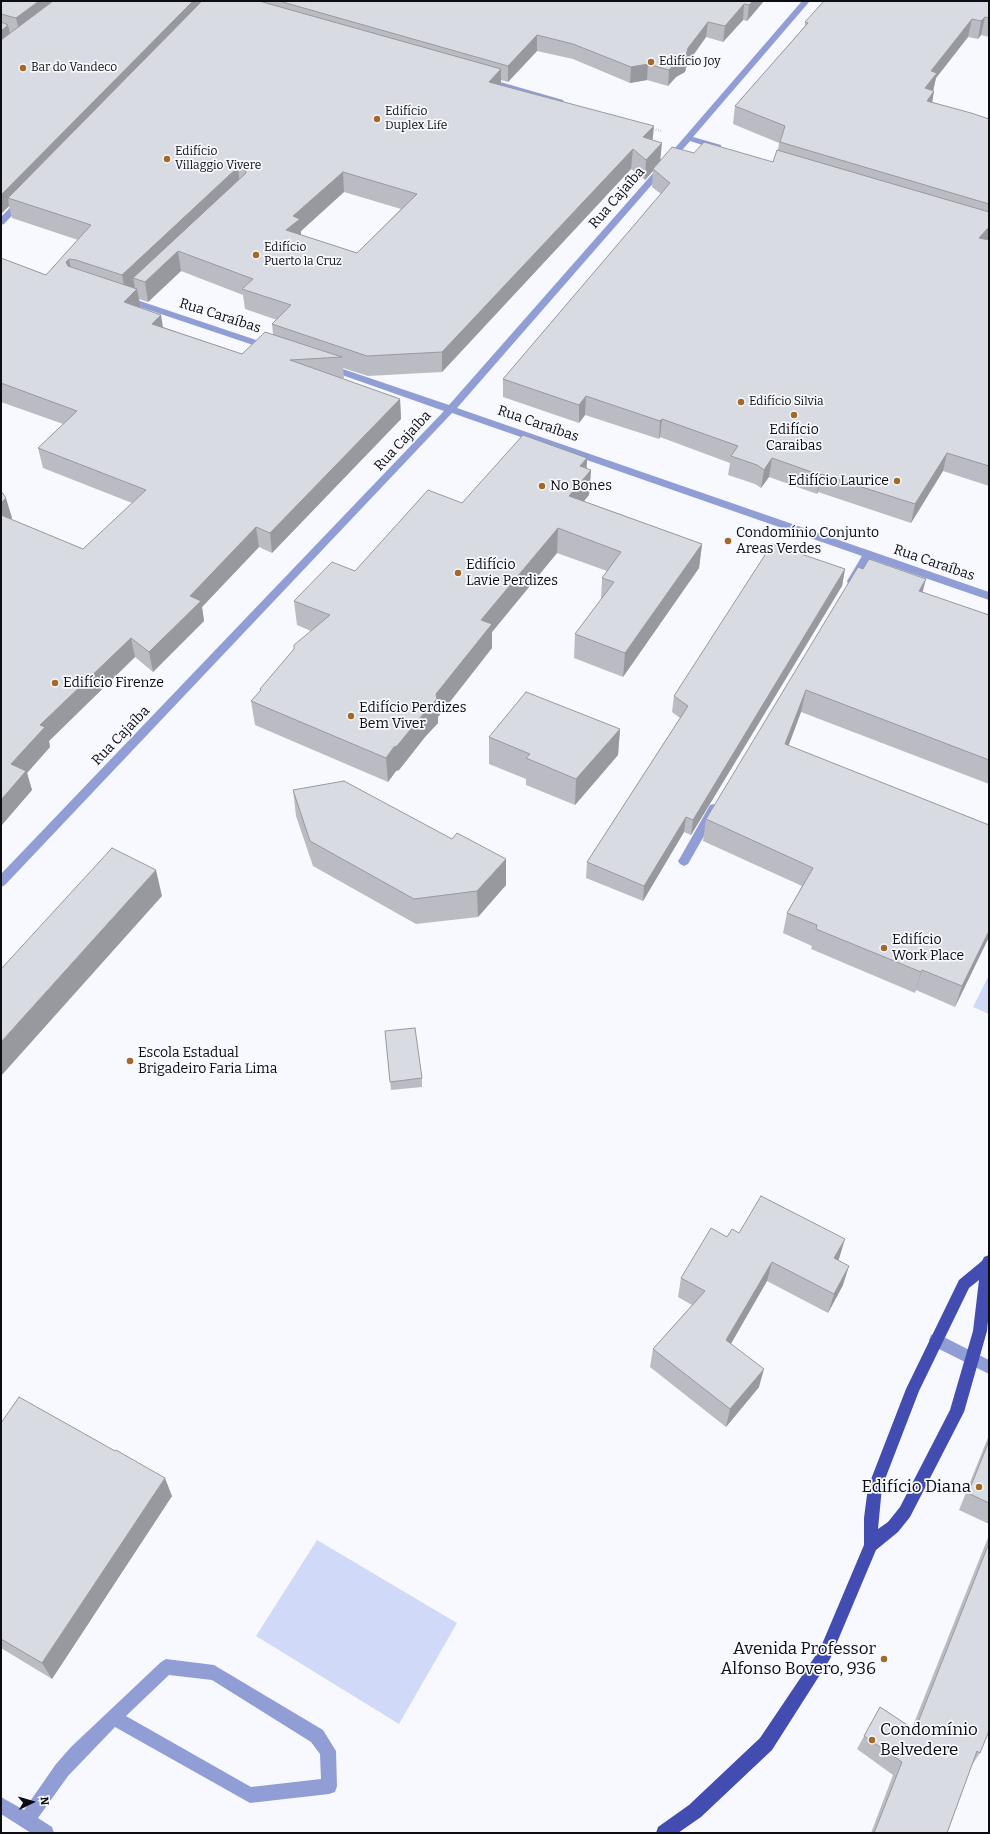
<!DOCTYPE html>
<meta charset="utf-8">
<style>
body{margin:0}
#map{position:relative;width:990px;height:1834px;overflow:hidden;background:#f7f9fe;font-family:Bitter,serif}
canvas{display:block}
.frame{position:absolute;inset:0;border:2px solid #0c0d10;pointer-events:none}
.north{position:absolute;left:12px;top:1782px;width:40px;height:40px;-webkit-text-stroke:3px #f7f9fe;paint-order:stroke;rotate:85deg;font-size:11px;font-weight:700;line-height:16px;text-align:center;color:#0c0d10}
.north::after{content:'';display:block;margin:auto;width:14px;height:18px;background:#0c0d10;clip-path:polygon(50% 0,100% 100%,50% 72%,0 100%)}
</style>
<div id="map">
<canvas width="990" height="1834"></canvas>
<div class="frame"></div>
<div class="north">N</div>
</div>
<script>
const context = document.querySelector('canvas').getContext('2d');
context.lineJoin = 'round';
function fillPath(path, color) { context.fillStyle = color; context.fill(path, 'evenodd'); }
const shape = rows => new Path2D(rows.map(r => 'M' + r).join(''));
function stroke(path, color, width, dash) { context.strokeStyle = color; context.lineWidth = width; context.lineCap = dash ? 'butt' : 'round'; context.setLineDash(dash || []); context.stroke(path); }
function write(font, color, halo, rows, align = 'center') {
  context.font = font + ' Bitter,serif'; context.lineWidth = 3.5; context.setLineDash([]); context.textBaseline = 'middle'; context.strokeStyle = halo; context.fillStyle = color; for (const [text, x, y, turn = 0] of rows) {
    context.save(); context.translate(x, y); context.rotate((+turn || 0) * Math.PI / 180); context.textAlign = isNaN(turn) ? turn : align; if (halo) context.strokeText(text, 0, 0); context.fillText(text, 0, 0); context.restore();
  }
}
fillPath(shape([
 [989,975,989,1014,973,1007],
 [317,1540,457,1623,399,1724,256,1636]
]), '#d1d9f9');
stroke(shape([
 [651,128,661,131]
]), '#999b9f', 2, [0.5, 2]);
fillPath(shape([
 [802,1,810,1,693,137,721,145,721,149,718,150,690,141,457,408,989,592,989,600,870,559,856,584,848,584,847,581,862,556,452,413,5,885,1,887,1,874,444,411,325,369,323,367,325,365,331,365,449,405,669,155,802,1],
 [484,79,490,79,563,100,564,102,560,104,557,104,484,83,484,79],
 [21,198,25,201,24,203,4,224,1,225,1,217,18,199,21,198],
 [125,296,271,345,273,347,271,349,265,349,122,301,120,299,122,297,125,296],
 [714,804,718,805,720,808,688,864,684,866,680,864,678,861,680,858,710,805,714,804],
 [936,1333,989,1360,989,1374,931,1345,929,1340,931,1335,936,1333],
 [166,1659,214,1665,219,1668,323,1730,336,1751,337,1786,335,1792,329,1794,250,1803,115,1727,68,1776,38,1818,52,1827,54,1833,31,1833,1,1814,1,1797,24,1810,56,1764,71,1747,161,1662,166,1659],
 [169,1675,212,1680,311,1742,320,1754,321,1779,251,1787,126,1716,169,1675]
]), '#919ed6');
fillPath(shape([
 [989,1255,989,1311,987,1331,964,1412,910,1517,898,1532,876,1550,830,1659,772,1750,701,1817,678,1833,656,1833,658,1827,689,1805,760,1738,820,1649,864,1545,864,1518,868,1487,906,1389,959,1280,982,1261,984,1257,989,1255],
 [979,1280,973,1331,950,1410,900,1507,888,1522,878,1529,882,1487,919,1391,969,1288,979,1280]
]), '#434cb1');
fillPath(shape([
 [1,1,764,1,747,21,743,20,723,42,706,37,687,64,685,72,676,77,668,86,647,80,630,83,573,59,537,51,508,82,501,80,501,86,653,140,661,160,694,153,773,162,778,150,779,143,733,124,735,106,805,26,805,22,989,1,989,37,981,35,978,39,968,37,936,78,933,91,934,91,932,102,989,119,989,486,943,471,911,523,818,492,817,494,769,477,761,488,755,484,728,475,730,463,660,437,659,439,585,415,579,423,503,397,503,379,661,194,652,187,653,171,645,180,631,169,442,372,368,376,343,368,344,378,340,378,400,399,401,419,272,553,259,547,202,607,204,621,153,672,135,657,49,741,50,747,27,773,32,790,1,826,1,491,12,518,10,519,83,549,132,503,43,468,38,448,63,424,1,402,1,258,46,275,78,240,12,218,9,206,1,214],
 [344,192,401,209,357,253,301,235,301,231],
 [181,271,243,295,245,309,277,320,272,324,273,334,242,354,163,327,161,315,141,308,139,299,148,302],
 [587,458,587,469,591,470,589,495,584,501,702,544,699,568,623,677,574,658,575,634,601,600,602,578,607,571,557,553,492,632,492,648,438,717,438,723,425,737,399,770,396,771,388,782,255,725,251,701,260,691,260,689,311,631,297,625,294,601,355,571,462,503],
 [845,569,842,586,691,835,684,832,643,901,586,878,587,862,680,718,672,712,674,696],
 [863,569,922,593,989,615,989,784,801,712,788,746,989,825,989,937,955,1007,916,990,915,993,811,949,812,946,783,933,787,913,802,886,703,841,706,819],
 [620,729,618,755,575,805,526,785,526,779,489,764,489,737],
 [293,790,506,885,478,917,416,924,313,866,296,816],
 [385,1031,422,1078,422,1087,391,1090],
 [739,1233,839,1259,838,1260,843,1285,828,1313,767,1281,731,1344,759,1387,726,1427,650,1367,653,1349,692,1305,678,1297,681,1278],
 [1,1423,172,1496,52,1679,1,1648],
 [989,1435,989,1524,959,1510],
 [989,1535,989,1731,980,1753,972,1765,947,1833,871,1833,893,1775,857,1749,880,1707,912,1728]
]), '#bbbcc3');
fillPath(shape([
 [39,1,63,1,20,34,16,18],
 [193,1,211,1,8,198,9,206,1,214,1,195],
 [753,1,764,1,747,21,749,5],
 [744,4,743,20,723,42,725,26],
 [985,17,981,35,978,39,981,21],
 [972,19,968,37,936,78,933,91,925,88,931,71],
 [708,22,706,37,687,64,685,72,676,77,668,86,669,70,688,48],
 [8,25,12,41,1,49,1,31],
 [537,35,537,51,508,82,508,66],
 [648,64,647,80,630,83,631,67],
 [501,69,501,89,489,82],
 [934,91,931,109,927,101],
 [654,126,652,146,643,137],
 [662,143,660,163,653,169,653,171,645,180,646,160],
 [633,149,631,169,442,372,442,352],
 [238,167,240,187,133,278,135,287,126,295,122,275],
 [343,172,344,192,301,231,301,239,286,230,293,216],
 [989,227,989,241,979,238],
 [178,251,181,271,148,302,145,282],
 [69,259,73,280,66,262],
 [137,289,141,309,124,302],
 [161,315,164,336,152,324],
 [586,396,585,415,579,423,579,405],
 [400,399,401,419,272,553,270,533],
 [662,419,660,437,659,439,660,421],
 [947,453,943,471,911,523,915,504],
 [587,458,586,475,591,470,589,495,568,520,569,496,580,466],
 [772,458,769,477,761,488,764,470],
 [821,474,818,492,817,494,820,475],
 [6,498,12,518,1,528,1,503],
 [256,527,259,547,202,607,204,621,153,672,149,652,190,596],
 [558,528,557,553,492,632,492,648,438,717,438,723,425,737,399,770,396,771,388,782,386,758,481,620],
 [702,544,699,568,623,677,625,653],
 [845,569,842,586,691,835,693,820],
 [926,579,920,602,919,591],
 [131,638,135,657,49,741,50,747,27,773,32,790,1,826,1,800,11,764,40,725],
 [806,690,801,712,781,766,785,744],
 [620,729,618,755,575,805,576,779],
 [686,817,684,832,643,901,644,886],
 [506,859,506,885,478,917,477,891],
 [156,870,162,896,1,1076,1,1042],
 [989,931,989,937,955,1007,962,986],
 [922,970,916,990,915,993,921,972],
 [845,1239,839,1259,828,1278,834,1258],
 [772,1262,767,1281,722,1359,726,1340],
 [849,1266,843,1285,828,1313,834,1294],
 [764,1369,759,1387,726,1427,730,1409],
 [165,1478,172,1496,52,1679,42,1663]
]), '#98999f');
const building = shape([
 [1,1,39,1,16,18,1,14,1,1],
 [53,1,193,1,1,195,1,40,53,1],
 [202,1,259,1,501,69,489,82,654,126,643,137,662,143,646,160,633,149,442,352,367,356,272,324,291,305,242,289,253,279,178,251,145,282,133,278,246,173,245,167,238,167,122,275,76,260,69,259,66,262,68,266,137,289,124,302,161,315,152,324,242,354,265,332,342,357,290,360,400,399,270,533,256,527,190,596,201,601,149,652,131,638,40,725,45,727,11,764,26,771,1,800,1,515,83,549,146,490,38,448,77,411,1,383,1,258,46,275,91,225,8,198,202,1],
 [343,172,417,194,357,253,286,230,300,219,293,216,343,172],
 [279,1,753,1,749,5,744,4,725,26,708,22,688,48,686,56,677,61,669,70,648,64,631,67,573,44,537,35,508,66,279,1],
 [824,1,989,1,989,18,985,17,981,21,972,19,931,71,937,73,925,88,934,91,927,101,971,113,989,119,989,204,780,142,785,126,735,106,808,23,805,22,824,1],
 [1,22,8,25,1,31,1,22],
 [704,142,773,162,777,150,989,212,989,227,979,238,989,240,989,466,947,453,915,504,821,474,820,475,772,458,764,470,757,465,731,456,738,446,662,419,660,421,586,396,579,405,503,379,670,183,653,169,672,147,694,153,704,142],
 [523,435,587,458,580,466,591,470,569,496,702,544,625,653,575,634,614,582,602,578,621,552,558,528,481,620,492,624,436,694,437,699,424,713,397,746,394,747,386,758,251,701,261,690,260,689,294,649,294,645,330,615,294,601,332,562,355,571,428,490,462,503,523,435],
 [1,491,6,498,1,503,1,491],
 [772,544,845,569,693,820,686,817,644,886,587,862,688,706,674,696,772,544],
 [869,559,926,579,919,591,989,615,989,760,806,690,785,744,989,825,989,931,962,986,922,970,921,972,816,929,817,925,787,913,813,868,706,819,858,567,863,569,869,559],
 [526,692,620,729,576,779,526,758,530,754,489,737,526,692],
 [344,781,452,839,457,833,506,859,477,891,414,899,310,841,293,790,344,781],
 [112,848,156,870,1,1042,1,969,112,848],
 [415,1028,422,1078,390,1082,385,1031,415,1028],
 [761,1196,845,1239,834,1258,849,1266,834,1294,772,1262,726,1340,764,1369,730,1409,653,1349,705,1291,681,1278,711,1228,727,1237,732,1229,739,1233,761,1196],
 [19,1397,115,1451,116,1450,165,1478,42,1663,1,1639,1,1423,19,1397],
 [989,1441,989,1503,968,1493,989,1441],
 [989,1543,989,1731,980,1753,977,1751,947,1833,874,1833,902,1762,864,1736,880,1707,915,1730,989,1543]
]);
fillPath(building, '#d9dbe3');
stroke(building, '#98999f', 1);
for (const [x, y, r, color] of [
 [651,62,4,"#a36929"],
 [23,68,4,"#a36929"],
 [377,119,4,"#a36929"],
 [167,159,4,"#a36929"],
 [256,255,4,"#a36929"],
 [741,402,4,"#a36929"],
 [794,415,4,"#a36929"],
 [897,481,4,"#a36929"],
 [542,486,4,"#a36929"],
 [728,541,4,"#a36929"],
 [458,573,4,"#a36929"],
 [55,683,4,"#a36929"],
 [351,716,4,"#a36929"],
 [884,948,4,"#a36929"],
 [130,1061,4,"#a36929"],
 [979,1487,4,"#a36929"],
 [884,1659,4,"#a36929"],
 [872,1740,4,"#a36929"]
]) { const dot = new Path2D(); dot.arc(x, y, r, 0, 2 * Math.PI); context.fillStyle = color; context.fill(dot); stroke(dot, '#f7f9fe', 1.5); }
write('12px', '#0c0d10', '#f7f9fe', [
 ["Edifício Joy",659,62],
 ["Bar do Vandeco",31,68],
 ["Edifício",385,112],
 ["Duplex Life",385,126],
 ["Edifício",175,152],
 ["Villaggio Vivere",175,166],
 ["Edifício",264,248],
 ["Puerto la Cruz",264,262],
 ["Edifício Silvia",749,402]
], 'left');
write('14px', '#0c0d10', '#f7f9fe', [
 ["Rua Cajaíba",617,198,-49],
 ["Rua Caraíbas",220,316,18],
 ["Rua Caraíbas",538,424,19],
 ["Rua Cajaíba",403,441,-47],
 ["Rua Caraíbas",934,563,19],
 ["Rua Cajaíba",121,736,-46]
]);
write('14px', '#0c0d10', '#f7f9fe', [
 ["Edifício",794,430,"center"],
 ["Caraibas",794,446,"center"],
 ["Edifício Laurice",889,481,"right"],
 ["No Bones",550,486],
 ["Condomínio Conjunto",736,533],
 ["Areas Verdes",736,549],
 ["Edifício",466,565],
 ["Lavie Perdizes",466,581],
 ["Edifício Firenze",63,683],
 ["Edifício Perdizes",359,708],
 ["Bem Viver",359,724],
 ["Edifício",892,940],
 ["Work Place",892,956],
 ["Escola Estadual",138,1053],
 ["Brigadeiro Faria Lima",138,1069]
], 'left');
write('17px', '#0c0d10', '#f7f9fe', [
 ["Edifício Diana",971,1487],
 ["Avenida Professor",876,1649],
 ["Alfonso Bovero, 936",876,1669],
 ["Condomínio",880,1730,"left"],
 ["Belvedere",880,1750,"left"]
], 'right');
</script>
